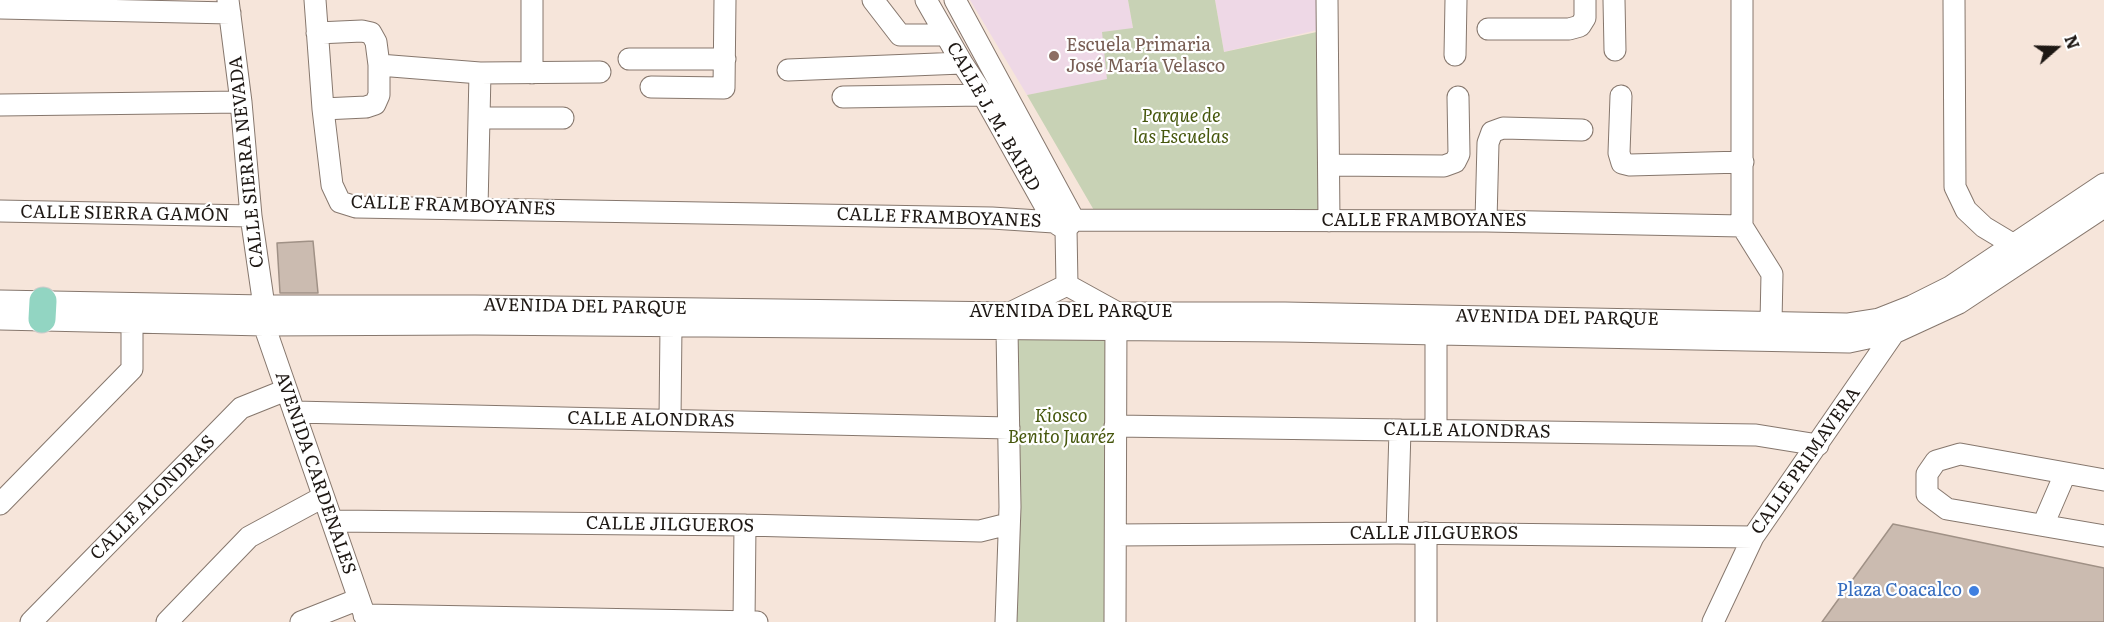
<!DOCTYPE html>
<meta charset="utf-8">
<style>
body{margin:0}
#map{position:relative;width:2104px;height:622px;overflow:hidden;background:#f6e5da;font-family:Literata,serif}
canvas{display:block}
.north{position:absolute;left:2026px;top:18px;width:60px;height:60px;-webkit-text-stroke:4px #fff;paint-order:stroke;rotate:70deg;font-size:16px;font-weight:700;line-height:24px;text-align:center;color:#1e1814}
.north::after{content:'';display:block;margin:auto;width:21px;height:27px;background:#1e1814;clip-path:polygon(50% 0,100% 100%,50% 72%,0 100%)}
</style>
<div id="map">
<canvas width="2104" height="622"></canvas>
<div class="north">N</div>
</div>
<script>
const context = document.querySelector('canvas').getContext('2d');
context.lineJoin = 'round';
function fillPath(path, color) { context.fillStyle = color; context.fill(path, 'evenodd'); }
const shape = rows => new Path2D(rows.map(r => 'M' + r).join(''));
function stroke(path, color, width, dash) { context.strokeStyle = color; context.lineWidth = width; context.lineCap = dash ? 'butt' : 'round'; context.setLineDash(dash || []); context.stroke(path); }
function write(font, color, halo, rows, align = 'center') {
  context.font = font + ' Literata,serif'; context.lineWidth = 4.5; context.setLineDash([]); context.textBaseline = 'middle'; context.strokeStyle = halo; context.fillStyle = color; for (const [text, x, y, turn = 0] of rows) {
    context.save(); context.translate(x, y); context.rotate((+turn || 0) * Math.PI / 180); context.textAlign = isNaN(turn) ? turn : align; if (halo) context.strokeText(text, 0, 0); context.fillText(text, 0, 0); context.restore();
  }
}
fillPath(shape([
 [970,0,1128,0,1133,28,1107,80,1027,95],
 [1215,0,1326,0,1326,28,1224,52]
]), '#eed8e6');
fillPath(shape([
 [1128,0,1215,0,1224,52,1326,30,1329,221,1095,212,1027,95,1107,79,1102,32,1133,28],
 [1116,330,1112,622,1006,622,1008,331]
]), '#c8d2b5');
const building = shape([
 [313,241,318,293,280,293,277,243,313,241],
 [1893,524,2104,568,2104,622,1822,622,1893,524]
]);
fillPath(building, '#cbbbb0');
stroke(building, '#a09186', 1.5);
const minor = shape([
 [228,0,241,102,251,216,264,306,264,325,367,622],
 [315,0,323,109,332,185,340,202,356,207,992,218,1054,222,1074,220,1486,221,1742,226],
 [532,0,532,73],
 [873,0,900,35,946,35],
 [926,0,962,63,983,95,1054,222,1062,227],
 [955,0,1074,220,1066,229,1067,285],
 [1327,0,1329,221],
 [1614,0,1615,50],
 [1742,0,1742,226,1772,274,1771,322],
 [1954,0,1955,187,1966,210,1984,227,2024,251],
 [0,8,230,13],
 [1488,29,1569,29,1580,26,1585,18,1585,0],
 [317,33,362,31,371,33,376,42,379,65,480,73,600,72],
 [1455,55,1456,0],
 [629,59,725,59],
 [788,70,962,63],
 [651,87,724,88,725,0],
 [1621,96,1619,153,1622,163,1630,165,1743,162],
 [843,97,983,95],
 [0,105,241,102],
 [323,109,366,107,375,104,379,95,379,65],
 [479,118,563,118],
 [1330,165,1444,166,1455,162,1459,154,1458,97],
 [477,208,480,73],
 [0,211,251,216],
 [1486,221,1488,143,1492,132,1503,128,1582,130],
 [1067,285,1116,312,1115,622],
 [0,301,264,306,475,306,1010,313,1285,313,1847,324,1879,319,1912,306,1950,287,2104,184],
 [0,319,264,325,475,324,1285,331,1849,342,1896,332,1959,303,2104,207],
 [294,412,1009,428],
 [670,420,671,326],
 [1115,426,1756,435,1818,445],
 [1436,430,1436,334],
 [2104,480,1960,454,1936,461,1927,474,1927,494,1947,509,2104,536],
 [0,504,132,369,132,322],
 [332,521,745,525,980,531,1008,524],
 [2043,525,2065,474],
 [1397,533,1400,430],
 [1116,535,1397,533,1753,537],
 [364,615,757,622],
 [31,622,241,408,286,390],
 [167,622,249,537,323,497],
 [301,622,359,599],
 [744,622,745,525],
 [1006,622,1010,507,1007,330,1010,313,1067,285],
 [1426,622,1426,533],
 [1713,622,1753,537,1898,327]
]);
const major = shape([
 [42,319,43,301]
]);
stroke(minor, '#86776d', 23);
stroke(major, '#cecccb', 29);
stroke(minor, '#fff', 21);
stroke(major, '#92d5c2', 27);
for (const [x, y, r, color] of [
 [1054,56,6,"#8d6e63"],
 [1974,591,6,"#3f7fe0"]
]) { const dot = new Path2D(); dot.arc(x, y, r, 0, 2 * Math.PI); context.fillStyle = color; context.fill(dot); stroke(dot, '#fff', 2); }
write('18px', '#785e54', '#fff', [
 ["Escuela Primaria",1066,46],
 ["José María Velasco",1066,67]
], 'left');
write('18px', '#1e1814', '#fff', [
 ["CALLE J. M. BAIRD",993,117,60],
 ["CALLE SIERRA NEVADA",247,162,-96],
 ["CALLE FRAMBOYANES",453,206,2],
 ["CALLE SIERRA GAMÓN",125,214,1],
 ["CALLE FRAMBOYANES",939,218,2],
 ["CALLE FRAMBOYANES",1424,221],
 ["AVENIDA DEL PARQUE",585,307,1],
 ["AVENIDA DEL PARQUE",1071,312],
 ["AVENIDA DEL PARQUE",1557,318,1],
 ["CALLE ALONDRAS",651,420,1],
 ["CALLE ALONDRAS",1467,431,1],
 ["CALLE PRIMAVERA",1806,461,-55],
 ["AVENIDA CARDENALES",315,473,71],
 ["CALLE ALONDRAS",153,498,-45],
 ["CALLE JILGUEROS",670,525,1],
 ["CALLE JILGUEROS",1434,534]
]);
write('italic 18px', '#46570d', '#fff', [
 ["Parque de",1181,117],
 ["las Escuelas",1181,138],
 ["Kiosco",1061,417],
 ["Benito Juaréz",1061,438]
]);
write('18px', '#366cbe', '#fff', [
 ["Plaza Coacalco",1962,591]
], 'right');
</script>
